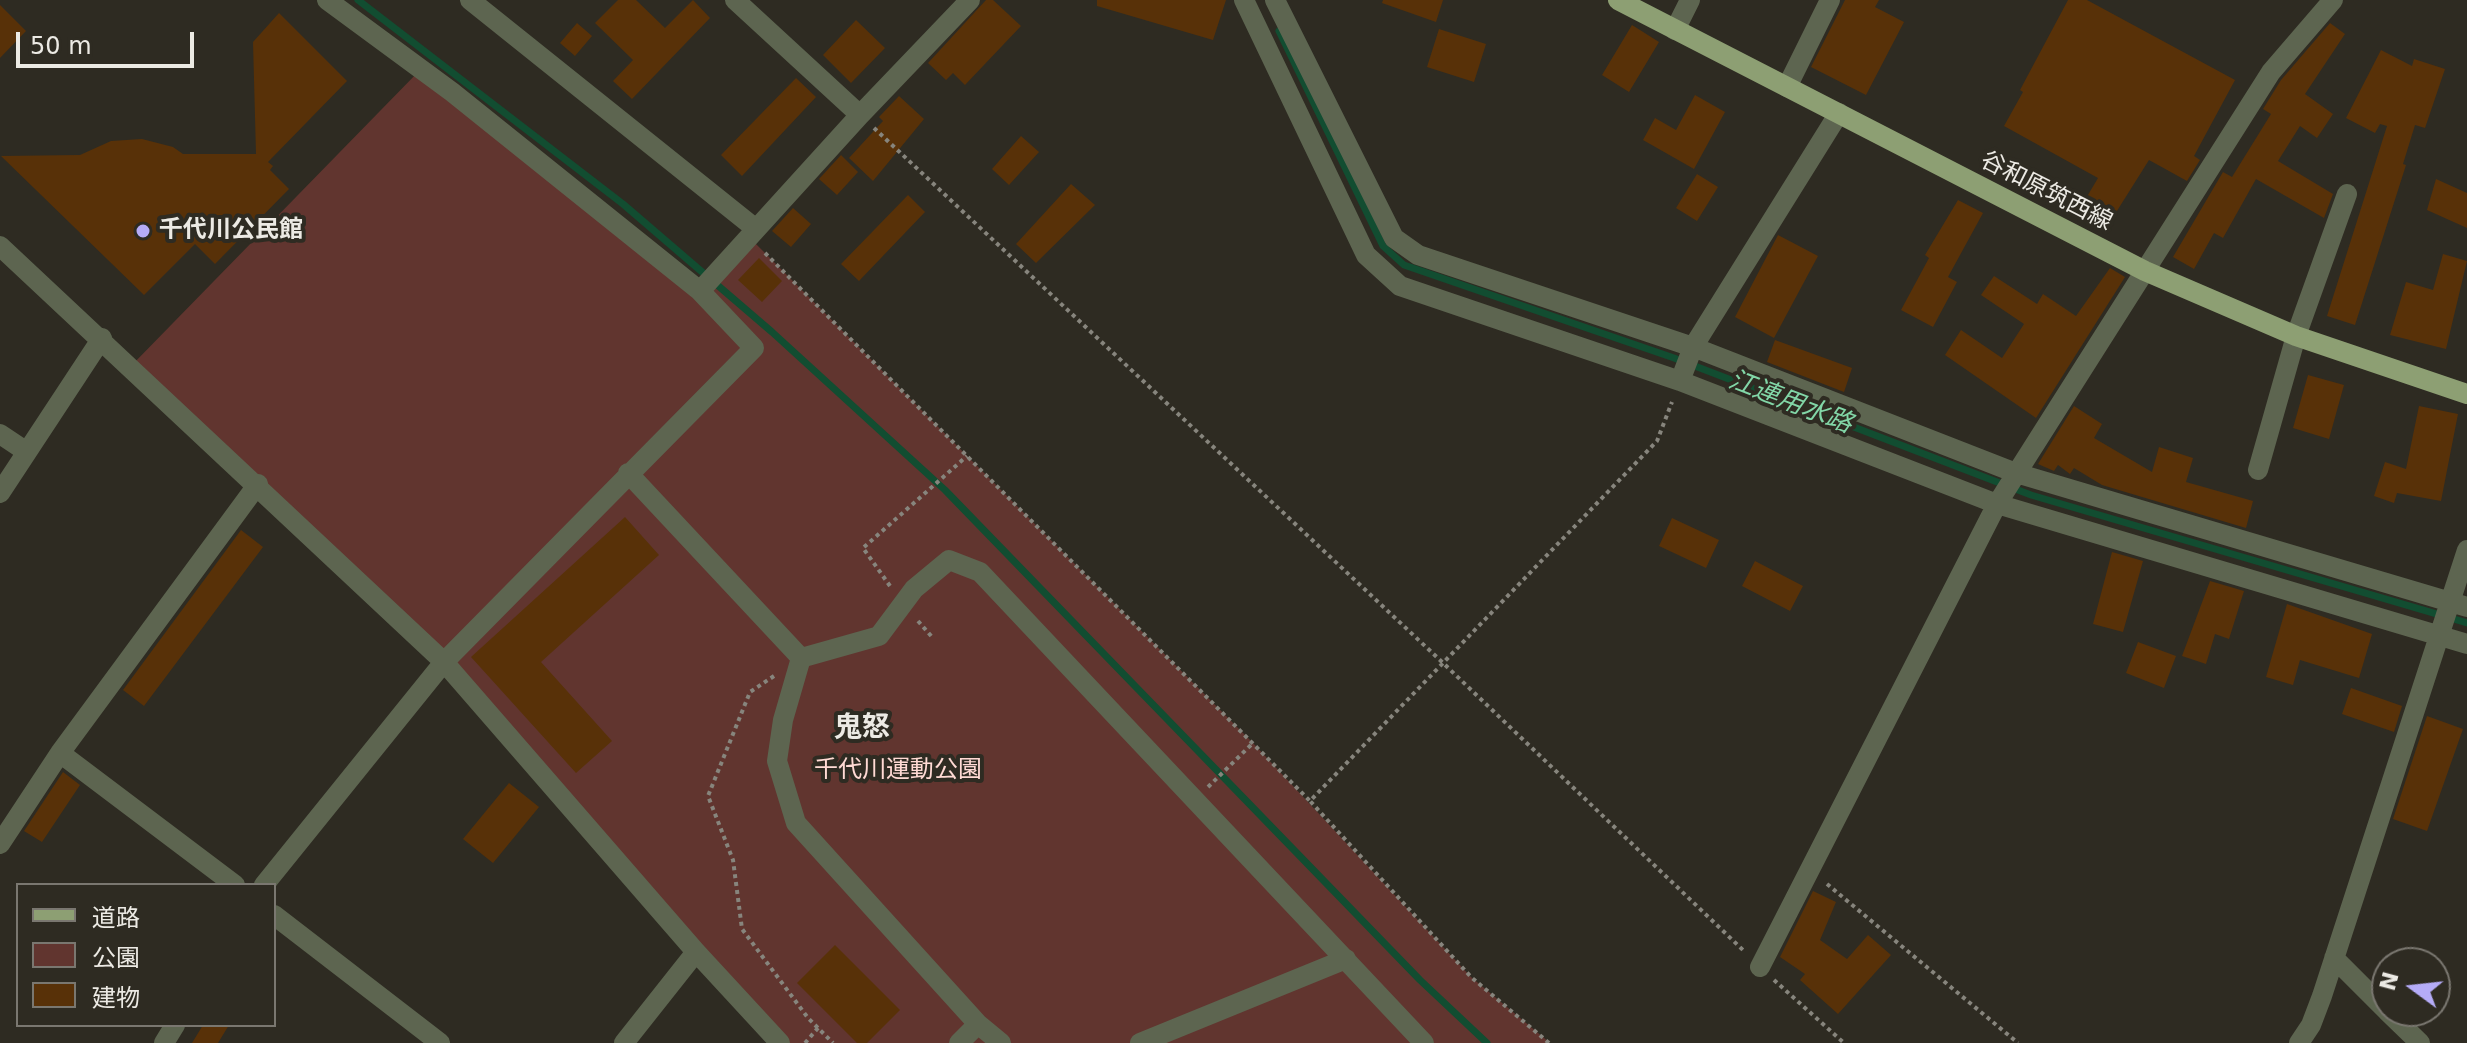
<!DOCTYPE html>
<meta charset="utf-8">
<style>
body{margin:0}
#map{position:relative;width:2467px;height:1043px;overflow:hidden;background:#2e2b22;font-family:"DejaVu Sans","Noto Sans JP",sans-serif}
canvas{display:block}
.legend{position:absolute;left:16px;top:883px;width:260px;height:144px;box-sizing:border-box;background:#2e2b22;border:2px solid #7a7770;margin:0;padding:10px 14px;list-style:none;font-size:24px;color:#eceae4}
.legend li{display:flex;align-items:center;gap:16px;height:40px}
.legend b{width:40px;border:2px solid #7a7770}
.north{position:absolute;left:2371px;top:947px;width:80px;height:80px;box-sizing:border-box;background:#2e2b22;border:2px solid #7a7770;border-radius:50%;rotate:285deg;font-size:22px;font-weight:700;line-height:32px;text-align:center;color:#eceae4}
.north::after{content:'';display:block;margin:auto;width:28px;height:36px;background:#b5acf8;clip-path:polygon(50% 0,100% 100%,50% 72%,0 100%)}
.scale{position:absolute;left:16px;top:32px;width:178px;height:36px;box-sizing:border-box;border:4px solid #eceae4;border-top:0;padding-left:10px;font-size:24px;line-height:28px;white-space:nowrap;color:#eceae4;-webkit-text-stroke:6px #2e2b22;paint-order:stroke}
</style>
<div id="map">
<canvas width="2467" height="1043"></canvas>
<ul class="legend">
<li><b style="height:10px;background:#8d9f73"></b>道路</li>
<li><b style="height:22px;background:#61352f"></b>公園</li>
<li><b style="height:22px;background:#583108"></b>建物</li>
</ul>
<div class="north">N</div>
<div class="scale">50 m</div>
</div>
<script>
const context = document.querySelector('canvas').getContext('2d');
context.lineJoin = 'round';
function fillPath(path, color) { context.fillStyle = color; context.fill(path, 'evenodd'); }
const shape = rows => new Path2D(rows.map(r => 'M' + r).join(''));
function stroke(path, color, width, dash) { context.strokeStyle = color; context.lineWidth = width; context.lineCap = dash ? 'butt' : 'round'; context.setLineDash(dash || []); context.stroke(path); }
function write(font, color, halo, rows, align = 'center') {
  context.font = font + ' "DejaVu Sans","Noto Sans JP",sans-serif'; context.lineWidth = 8; context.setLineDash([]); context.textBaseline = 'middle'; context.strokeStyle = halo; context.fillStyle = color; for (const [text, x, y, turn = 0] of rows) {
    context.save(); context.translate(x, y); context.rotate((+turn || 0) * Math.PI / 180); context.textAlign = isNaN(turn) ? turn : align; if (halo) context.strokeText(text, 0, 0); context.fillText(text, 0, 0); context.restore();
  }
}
fillPath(shape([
 [421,69,700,291,749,237,1253,743,1471,977,1550,1043,780,1043,444,662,131,366]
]), '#61352f');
stroke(shape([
 [358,0,623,204,772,332,945,490,1420,980,1487,1043],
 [1279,31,1383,246,1404,265,1674,358,2031,495,2467,623]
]), '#124d31', 7);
fillPath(shape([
 [618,0,636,0,665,28,693,0,710,18,632,99,613,81,633,60,595,23],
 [986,0,993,0,1021,26,965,85,953,73,946,80,928,63],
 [1097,0,1226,0,1213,40,1097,6],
 [1383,0,1443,0,1436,22,1382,3],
 [1845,0,1879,0,1875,7,1904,22,1866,95,1811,67],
 [2068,0,2087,0,2235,80,2194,156,2200,160,2187,181,2149,160,2110,222,2082,205,2098,178,2004,126,2023,92,2020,90],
 [0,5,26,31,0,58],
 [279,13,347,81,268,162,273,166,270,170,289,189,215,264,195,244,144,295,1,156,80,155,111,141,142,139,173,147,183,154,256,154,253,42],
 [856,20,885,48,851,83,823,55],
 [577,23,592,36,575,56,560,43],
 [2330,23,2345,34,2305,94,2333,114,2317,138,2300,126,2278,161,2333,194,2324,218,2256,179,2223,238,2214,233,2194,269,2173,257,2223,172,2232,177,2271,114,2263,109,2281,80],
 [1632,25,1659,42,1629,92,1602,75],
 [1439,29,1486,44,1474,82,1427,67],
 [2381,50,2412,66,2414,59,2445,69,2425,128,2415,125,2403,164,2406,165,2355,325,2327,316,2387,126,2380,124,2375,133,2346,118],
 [796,78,816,97,742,176,721,155],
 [1695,95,1725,112,1694,169,1643,140,1655,118,1676,130],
 [899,96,924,119,873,181,849,158,883,121,879,117],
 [1021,136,1039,152,1009,185,992,169],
 [841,155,858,172,837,195,819,179],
 [1697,174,1718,187,1697,221,1676,208],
 [2436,179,2467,193,2467,228,2427,210],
 [1071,184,1095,205,1036,263,1016,244],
 [908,195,925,212,859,281,841,264],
 [1958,200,1983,213,1948,277,1957,282,1933,327,1901,310,1929,258,1925,255],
 [793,208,811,224,791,247,772,231],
 [1778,235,1818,256,1774,338,1735,317],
 [2443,254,2467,261,2446,349,2390,335,2406,282,2433,290],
 [759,258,782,281,762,302,738,280],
 [2110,268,2125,277,2036,418,1945,355,1961,330,2002,358,2024,324,1981,295,1994,276,2037,304,2043,294,2076,316],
 [1775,340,1852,368,1844,392,1767,362],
 [2308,375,2344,385,2329,439,2293,428],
 [2074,406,2102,424,2094,438,2152,472,2159,447,2193,458,2186,482,2253,501,2246,528,2102,485,2074,468,2070,474,2058,465,2054,471,2038,464],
 [2419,406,2458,414,2441,501,2397,493,2394,503,2374,496,2385,462,2406,469],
 [625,517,659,555,541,662,612,741,576,773,471,657],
 [1672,518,1719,540,1706,568,1659,546],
 [241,530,263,547,144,706,123,690],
 [2112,552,2143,561,2123,632,2093,624],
 [1755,561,1803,586,1790,611,1742,586],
 [2210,581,2244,591,2229,639,2215,634,2206,664,2182,656],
 [2287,604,2372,634,2359,678,2300,660,2293,685,2266,677],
 [2138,642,2176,656,2164,688,2126,673],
 [2351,688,2402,706,2394,732,2342,714],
 [2427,716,2463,729,2427,831,2393,819],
 [63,772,80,785,42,842,24,831],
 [509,783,539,807,493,863,463,839],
 [1813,891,1836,902,1820,940,1847,959,1868,935,1891,955,1838,1014,1800,980,1805,974,1780,957],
 [835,945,900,1010,867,1043,857,1043,797,983],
 [203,1025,229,1025,218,1043,192,1043]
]), '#583108');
stroke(shape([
 [874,128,1442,662,1745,952],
 [765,253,1310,801],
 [890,586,863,548,967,456],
 [918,621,932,637],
 [774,676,750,692,708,796,733,860,742,929,808,1018,833,1043],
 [1208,787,1253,743],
 [1827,884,2018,1043],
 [1774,980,1844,1043],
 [805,1043,818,1028],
 [1549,1043,1471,977,1310,801,1657,441,1672,402]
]), '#87857d', 4, [4, 4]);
stroke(shape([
 [470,0,756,229],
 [735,0,860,115],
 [1244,0,1366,255,1400,286,1680,381,1997,504,2467,644],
 [1275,0,1394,238,1418,255,1693,347,2016,473,2467,607],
 [1675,30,1690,0],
 [1787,87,1830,0],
 [0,246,444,662,696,952,780,1043],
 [700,291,860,115,970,0],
 [1680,381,1693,347,1839,113],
 [0,434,27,452],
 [2258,470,2296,336,2347,194],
 [628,473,801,658],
 [0,493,102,338],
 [801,658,879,636,914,589,949,560,980,572,1424,1043],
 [801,658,783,720,777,761,796,823,978,1024,1001,1043],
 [60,753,235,885],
 [0,844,60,753,258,484],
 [264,885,444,662,754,348,700,291,452,92,327,0],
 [274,915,440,1043],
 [2334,958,2387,1011],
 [1760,967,1997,504,2271,72,2333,0],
 [2387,1011,2420,1043],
 [164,1043,175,1025],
 [624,1043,696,952],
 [959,1043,978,1024],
 [1140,1043,1346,959],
 [2299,1043,2311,1025,2322,996,2467,550]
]), '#5d6550', 20);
stroke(shape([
 [1618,0,2145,271,2296,336,2467,394]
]), '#8d9f73', 20);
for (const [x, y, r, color] of [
 [143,231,8,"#b5acf8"]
]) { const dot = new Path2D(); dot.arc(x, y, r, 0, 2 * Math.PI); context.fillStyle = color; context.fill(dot); stroke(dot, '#2e2b22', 3); }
write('24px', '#eceae4', '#2e2b22', [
 ["谷和原筑西線",2046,192,27]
]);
write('bold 24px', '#eceae4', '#2e2b22', [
 ["千代川公民館",159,231]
], 'left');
write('24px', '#ffdad4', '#2e2b22', [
 ["千代川運動公園",898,771]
]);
write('italic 26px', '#82d6a7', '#2e2b22', [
 ["江連用水路",1790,403,21]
]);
write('bold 28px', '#eceae4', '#2e2b22', [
 ["鬼怒",862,729]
]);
</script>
